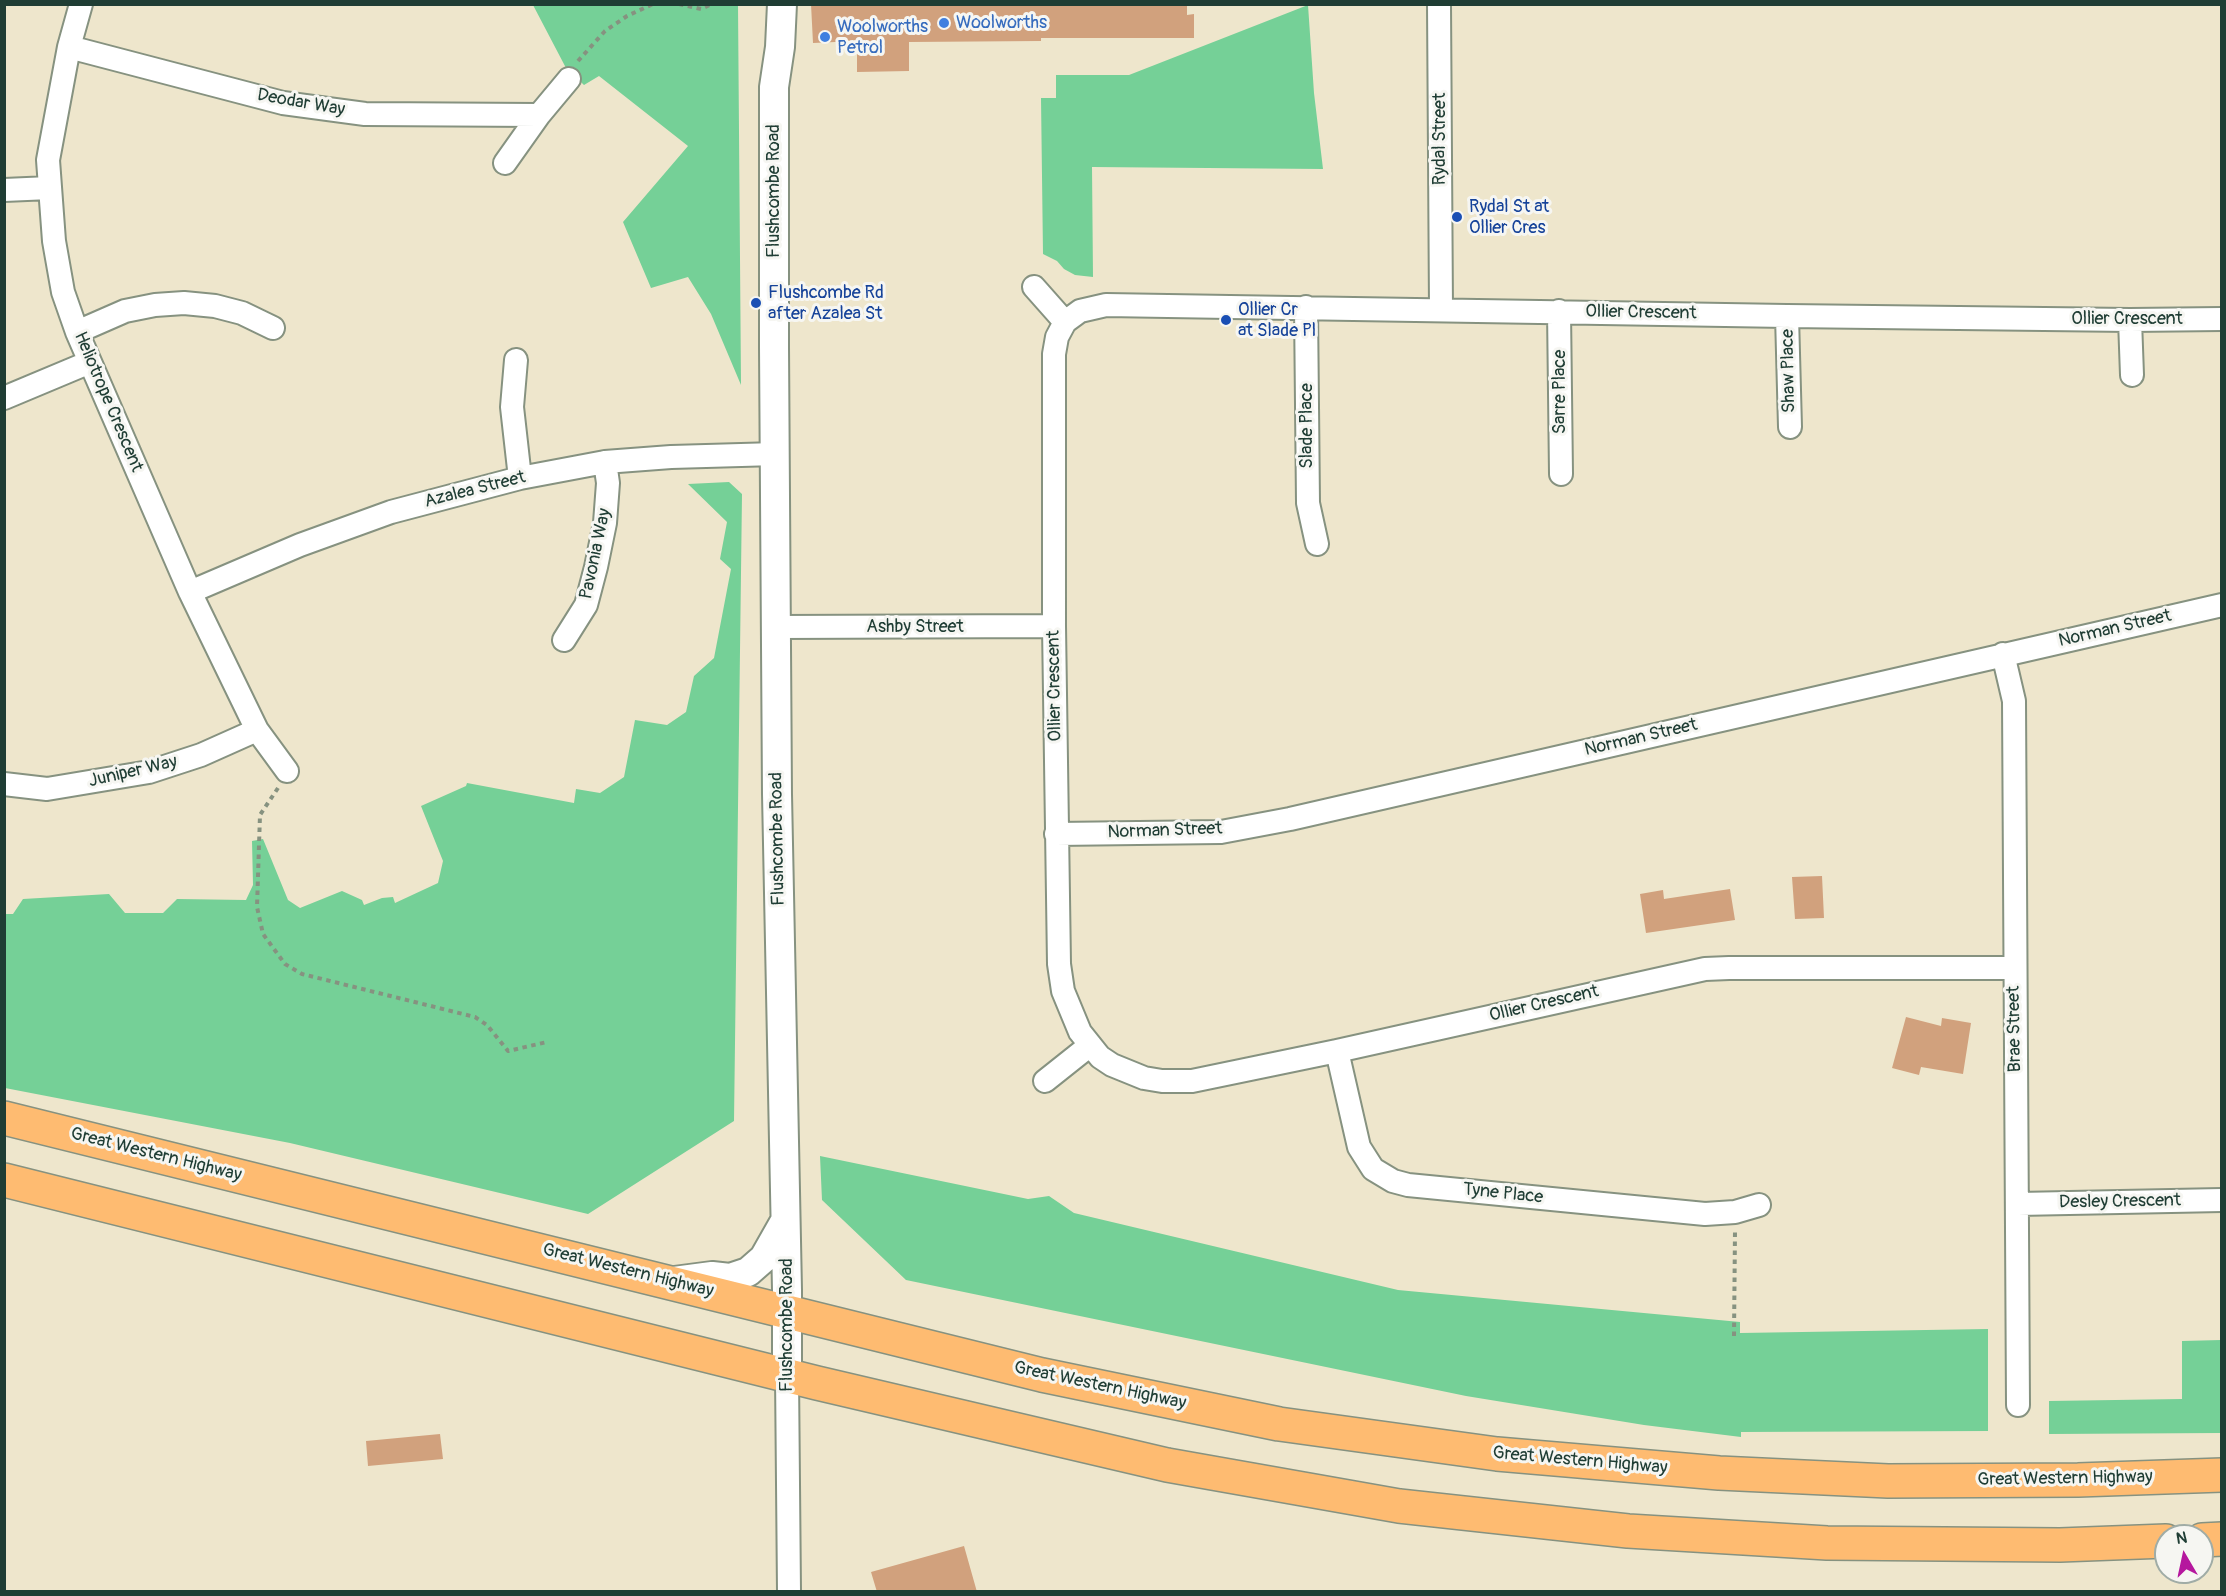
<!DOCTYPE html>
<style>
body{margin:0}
#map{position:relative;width:2226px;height:1596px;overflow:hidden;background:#eee6cc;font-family:Pangolin,sans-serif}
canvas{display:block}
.frame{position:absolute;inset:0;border:6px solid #1f3d34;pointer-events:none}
.north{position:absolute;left:2154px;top:1524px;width:60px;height:60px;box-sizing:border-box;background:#f6f6f2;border:2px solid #a0aca6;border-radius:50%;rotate:351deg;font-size:16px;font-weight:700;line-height:24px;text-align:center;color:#1f3d34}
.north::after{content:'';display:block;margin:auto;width:21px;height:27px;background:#b5179e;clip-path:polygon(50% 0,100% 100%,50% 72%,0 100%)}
</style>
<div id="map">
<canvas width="2226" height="1596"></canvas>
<div class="frame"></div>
<div class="north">N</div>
</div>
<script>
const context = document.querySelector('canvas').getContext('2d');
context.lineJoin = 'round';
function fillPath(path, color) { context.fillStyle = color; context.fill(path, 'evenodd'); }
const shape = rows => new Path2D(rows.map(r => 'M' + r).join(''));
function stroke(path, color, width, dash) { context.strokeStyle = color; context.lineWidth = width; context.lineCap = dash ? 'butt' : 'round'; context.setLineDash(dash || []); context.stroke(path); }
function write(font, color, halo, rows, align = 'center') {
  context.font = font + ' Pangolin,sans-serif'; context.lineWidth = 6; context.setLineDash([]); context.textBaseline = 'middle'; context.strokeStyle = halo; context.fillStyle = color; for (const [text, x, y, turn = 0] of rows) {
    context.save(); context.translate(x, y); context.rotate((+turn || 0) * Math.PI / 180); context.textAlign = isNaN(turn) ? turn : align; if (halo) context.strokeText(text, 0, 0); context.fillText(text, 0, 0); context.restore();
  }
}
fillPath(shape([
 [533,5,738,5,741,385,711,314,688,277,651,288,623,222,688,146,599,76,584,85,566,68],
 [1308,5,1314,93,1323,169,1092,167,1093,277,1075,275,1064,269,1057,261,1043,254,1041,98,1056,98,1056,75,1129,75],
 [729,482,742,494,734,1121,588,1214,290,1143,5,1088,5,914,13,914,23,899,109,894,125,913,163,913,177,899,246,900,253,885,252,841,263,839,288,900,300,908,342,891,362,900,364,905,382,898,393,897,395,903,438,883,443,861,421,806,466,786,467,783,574,803,576,789,600,793,624,777,635,720,667,725,686,712,694,676,714,658,731,569,720,559,727,522,688,484],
 [820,1156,1028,1199,1049,1196,1074,1213,1398,1290,1740,1322,1740,1333,1988,1329,1988,1431,1741,1432,1741,1437,1644,1425,1466,1396,906,1280,822,1200],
 [2221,1340,2221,1433,2049,1434,2049,1401,2182,1399,2182,1341]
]), '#75d097');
fillPath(shape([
 [811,4,1187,4,1187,15,1194,14,1194,38,1041,38,1041,41,909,42,909,71,857,72,857,41,813,43],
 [1822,876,1824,918,1795,919,1792,877],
 [1730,889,1735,920,1646,933,1640,894,1663,890,1664,899],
 [1906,1017,1941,1026,1942,1018,1971,1023,1963,1074,1921,1067,1919,1075,1892,1068],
 [440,1434,443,1459,368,1466,366,1441],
 [964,1546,977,1592,877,1592,871,1572]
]), '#d1a17d');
const minor = shape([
 [81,4,69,47,48,160,54,241,63,292,77,332,190,592,257,730,287,771],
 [1439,4,1441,309],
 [69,47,283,103,365,114,539,115],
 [505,163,539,115,569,79],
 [4,190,50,188],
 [1034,287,1065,322],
 [1306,307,1308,503,1317,544],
 [1559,311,1561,474],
 [1787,316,1790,427],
 [2130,320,2132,375],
 [77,332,125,311,155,305,184,303,215,306,242,313,273,328],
 [516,360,512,407,520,478],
 [4,398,90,362],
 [190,592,300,545,391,512,520,478,605,462,671,457,776,454],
 [776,627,1054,626],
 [564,640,586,605,596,567,605,523,608,483,605,462],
 [2003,654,2014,701,2018,1405],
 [4,784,47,789,149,772,201,755,257,730],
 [1056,834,1221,832,1290,819,2222,605],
 [2014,968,1729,968,1705,969,1337,1051,1192,1081,1162,1081,1144,1078,1112,1065,1100,1057,1080,1032,1063,991,1059,964,1054,626,1054,354,1057,337,1065,322,1080,311,1106,305,1787,316,2130,320,2222,319],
 [1337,1051,1359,1147,1373,1169,1393,1181,1408,1185,1705,1214,1735,1212,1759,1205],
 [1045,1081,1089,1046],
 [2018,1204,2222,1200],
 [787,1375,789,1592]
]);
const tertiary = shape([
 [782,4,780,47,774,87,774,347,777,794,787,1290,787,1375],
 [674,1281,712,1276,730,1278,748,1272,764,1258,785,1221]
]);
const trunk = shape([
 [4,1118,1042,1375,1279,1424,1497,1454,1719,1473,1888,1481,2078,1480,2222,1475],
 [4,1180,817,1383,1167,1465,1399,1506,1628,1531,1827,1543,2060,1545,2166,1541],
 [2202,1540,2222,1539]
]);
stroke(minor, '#869280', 26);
stroke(tertiary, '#869280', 32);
stroke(trunk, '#869280', 36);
stroke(shape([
 [679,4,701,9,712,4],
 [578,61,605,31,627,16,653,4],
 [278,788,260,815,257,907,263,934,285,964,302,974,475,1017,487,1025,508,1051,547,1042],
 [1734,1336,1735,1231]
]), '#869280', 4, [4.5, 4.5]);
stroke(minor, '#fff', 22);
stroke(tertiary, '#fff', 28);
stroke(trunk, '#febb71', 33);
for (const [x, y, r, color] of [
 [944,23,6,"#3f7fe0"],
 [825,37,6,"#3f7fe0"],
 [1457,217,6,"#1a4fb4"],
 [756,303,6,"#1a4fb4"],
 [1226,320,6,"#1a4fb4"]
]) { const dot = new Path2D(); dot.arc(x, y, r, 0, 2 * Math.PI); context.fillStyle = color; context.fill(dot); stroke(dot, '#f6f6f2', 2); }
write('18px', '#366cbe', '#f6f6f2', [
 ["Woolworths",956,23],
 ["Woolworths",837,27],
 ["Petrol",837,48]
], 'left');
write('18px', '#1f3d34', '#f6f6f2', [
 ["Deodar Way",301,103,10],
 ["Rydal Street",1440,139,-90],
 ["Flushcombe Road",774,191,-90],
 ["Ollier Crescent",1641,313,1],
 ["Ollier Crescent",2127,319],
 ["Shaw Place",1789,371,-91],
 ["Sarre Place",1560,392,-90],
 ["Heliotrope Crescent",108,402,67],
 ["Slade Place",1307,426,-90],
 ["Azalea Street",475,490,-14],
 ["Pavonia Way",596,554,-78],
 ["Ashby Street",915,627],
 ["Norman Street",2115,629,-13],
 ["Ollier Crescent",1055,686,-91],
 ["Norman Street",1641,738,-13],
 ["Juniper Way",133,772,-13],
 ["Norman Street",1165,831,-2],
 ["Flushcombe Road",778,839,-91],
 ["Ollier Crescent",1544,1004,-13],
 ["Brae Street",2015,1029,-91],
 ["Great Western Highway",156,1155,14],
 ["Tyne Place",1503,1194,6],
 ["Desley Crescent",2120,1202,-1],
 ["Great Western Highway",628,1271,14],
 ["Flushcombe Road",787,1325,-90],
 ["Great Western Highway",1100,1386,12],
 ["Great Western Highway",1580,1461,5],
 ["Great Western Highway",2065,1479,-1]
]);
write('18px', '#164399', '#f6f6f2', [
 ["Rydal St at",1469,207],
 ["Ollier Cres",1469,228],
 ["Flushcombe Rd",768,293],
 ["after Azalea St",768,314],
 ["Ollier Cr",1238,310],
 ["at Slade Pl",1238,331]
], 'left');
</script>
